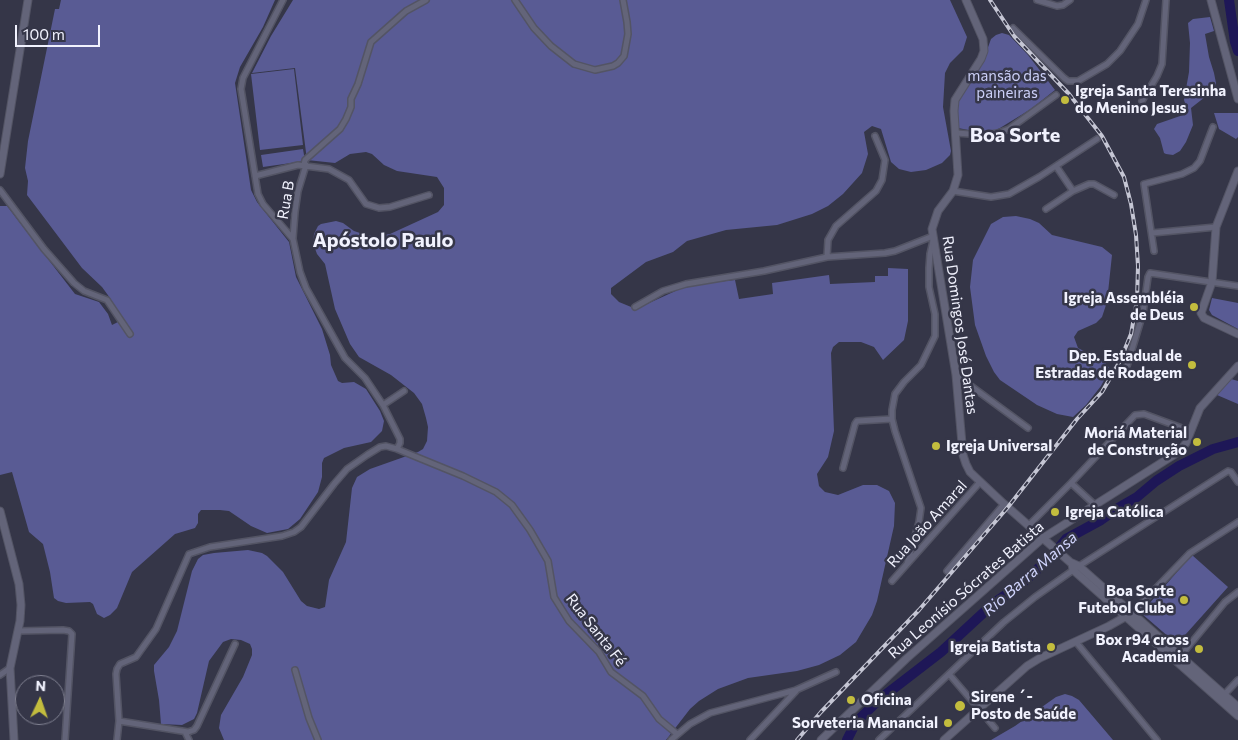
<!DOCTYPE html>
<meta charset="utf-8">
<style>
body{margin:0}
#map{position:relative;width:1238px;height:740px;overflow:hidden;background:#353648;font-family:Commissioner,sans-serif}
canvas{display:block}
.north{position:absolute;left:15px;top:675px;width:50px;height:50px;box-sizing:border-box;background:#353648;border:1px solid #808191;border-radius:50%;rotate:3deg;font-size:14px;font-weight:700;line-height:20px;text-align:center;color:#f1f2fe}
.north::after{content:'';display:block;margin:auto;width:18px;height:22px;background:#c3bd3e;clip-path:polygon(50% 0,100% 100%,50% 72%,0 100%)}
.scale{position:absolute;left:15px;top:25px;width:85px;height:22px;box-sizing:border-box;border:2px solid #f1f2fe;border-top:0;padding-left:6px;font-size:15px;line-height:18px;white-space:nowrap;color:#f1f2fe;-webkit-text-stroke:4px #353648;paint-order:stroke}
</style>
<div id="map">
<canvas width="1238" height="740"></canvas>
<div class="north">N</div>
<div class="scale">100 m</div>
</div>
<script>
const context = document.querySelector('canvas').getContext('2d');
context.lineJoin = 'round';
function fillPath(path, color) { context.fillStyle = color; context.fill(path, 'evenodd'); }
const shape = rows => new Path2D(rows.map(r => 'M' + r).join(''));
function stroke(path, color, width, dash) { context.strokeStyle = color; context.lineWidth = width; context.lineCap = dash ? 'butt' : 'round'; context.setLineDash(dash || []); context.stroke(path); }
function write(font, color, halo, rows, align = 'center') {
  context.font = font + ' Commissioner,sans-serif'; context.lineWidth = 5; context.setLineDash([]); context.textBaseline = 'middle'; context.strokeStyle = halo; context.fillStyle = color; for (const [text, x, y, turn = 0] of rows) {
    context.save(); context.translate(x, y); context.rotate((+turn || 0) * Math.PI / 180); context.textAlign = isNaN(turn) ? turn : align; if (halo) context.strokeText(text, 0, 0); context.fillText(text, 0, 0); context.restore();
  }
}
fillPath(shape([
 [61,0,275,0,263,27,240,67,235,83,251,190,257,202,289,242,296,277,322,329,330,355,331,365,338,381,342,383,354,382,366,389,380,411,384,421,382,431,371,442,344,448,324,458,322,463,322,477,318,492,300,519,288,529,267,533,251,526,229,511,220,510,201,510,198,514,198,523,195,528,175,534,132,572,117,608,110,615,104,618,97,614,93,604,90,602,66,603,58,601,54,598,50,572,43,544,29,532,12,472,0,475,0,206,7,206,75,294,99,302,108,314,112,325,120,321,110,298,102,287,82,268,27,195,28,181,25,168,28,141,55,9,59,9],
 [293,0,950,0,967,37,963,50,950,63,945,73,943,107,951,151,950,155,942,163,926,170,911,172,899,169,891,162,881,129,872,126,864,132,868,154,862,173,843,194,828,206,812,214,777,225,726,230,687,241,673,252,646,262,611,288,611,294,619,302,636,309,682,288,716,282,735,280,739,299,773,294,772,283,829,275,830,284,875,282,875,276,888,276,888,268,908,269,908,321,904,340,883,360,874,347,861,342,839,342,833,347,831,353,834,431,828,457,817,474,819,486,825,492,838,495,863,485,877,485,889,491,895,503,894,526,877,601,872,615,856,642,840,655,819,665,797,671,748,678,718,689,699,701,690,709,666,740,224,740,219,728,221,715,243,677,252,655,252,649,250,644,241,640,231,639,223,642,209,661,197,713,194,719,182,725,161,724,159,700,154,671,154,665,169,647,177,631,192,571,198,559,203,555,214,553,248,550,262,553,267,556,283,572,301,601,307,606,319,609,325,607,329,580,346,542,352,488,357,477,370,469,418,452,423,449,427,441,428,427,426,418,422,404,414,393,391,375,359,357,350,344,335,309,325,264,317,254,313,243,314,234,318,226,321,224,336,221,343,223,354,231,366,235,378,236,390,234,438,212,444,205,444,188,437,177,397,171,384,165,372,154,366,152,350,154,335,163,307,160,295,68,252,73,271,36],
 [1210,17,1214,31,1205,34,1209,57,1214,73,1216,83,1214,90,1191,108,1193,125,1186,142,1180,151,1173,155,1166,154,1164,153,1160,138,1154,129,1157,124,1183,115,1187,109,1184,100,1189,72,1190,43,1188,23,1193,19],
 [1002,33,1009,35,1028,55,1055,90,1031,109,1000,128,991,132,979,132,958,128,955,109,964,90,986,53,991,39,996,35],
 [294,69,303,145,260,150,251,74],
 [1214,113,1238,113,1238,137,1236,139,1219,129],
 [303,149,305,161,263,167,261,155],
 [1016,216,1030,219,1039,223,1052,235,1102,247,1112,255,1107,302,1102,317,1096,323,1078,331,1074,337,1078,348,1105,362,1110,369,1101,386,1086,405,1073,417,1057,414,1037,405,1000,380,994,372,986,356,975,325,970,287,973,260,991,224,1003,217],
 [1212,298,1238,303,1238,329,1212,315,1209,310],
 [1231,379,1238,381,1238,404,1217,395],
 [1192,555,1228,587,1177,644,1141,613],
 [1065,694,1072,696,1079,700,1113,740,991,740,1015,726,1056,697]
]), '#595b94');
stroke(shape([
 [1229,0,1235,42,1238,51],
 [847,740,856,722,880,699,941,652,994,603,1019,586,1054,554,1066,539,1101,520,1118,508,1137,497,1156,481,1179,466,1213,449,1238,442]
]), '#1e1757', 10);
const minor = shape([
 [283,0,243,78,241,89,258,194,263,204,293,239,300,272,306,288,345,358,365,378,383,405,400,439,400,443,397,449],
 [515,0,534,28,551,46,574,64,595,70,613,66,618,63,624,56,628,34,627,22,623,0],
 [1037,0,1057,6,1063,5,1070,0],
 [1013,28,1064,78,1068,81,1078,81,1107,64,1120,51,1138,24,1146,0],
 [1142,101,1157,76,1162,64,1166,0],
 [956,133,984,135,998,133,1009,129,1056,95],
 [304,165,305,160,340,129,346,119,351,107,351,99,358,84,371,42,406,11,426,0],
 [1056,166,1073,191],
 [255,176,298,165,329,169,349,180,366,204,379,208,390,207,429,195],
 [0,190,44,249,74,283,84,291,107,300,130,334],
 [953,191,991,197,1009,194,1039,177,1097,139],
 [1046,209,1073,191,1089,184,1094,184,1114,195],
 [1152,233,1216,227],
 [293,238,295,212,298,191,306,165],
 [1154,251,1144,184,1182,174,1194,168,1200,161,1213,127],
 [827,257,828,240,836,226,876,191,882,180,885,160,875,136],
 [635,307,663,291,686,284,764,271,827,257,885,253,895,251,933,236],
 [1127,366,1143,313,1148,277,1150,273,1238,286],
 [956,375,1028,428],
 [383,405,404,391],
 [843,468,855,424,857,421,892,419],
 [1071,483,1096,506],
 [1029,525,1071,483,1135,415,1144,414,1190,431],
 [907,564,919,522,921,508,895,431,892,419,892,410,895,394,904,382,921,365,935,336,935,314,929,287,929,268,930,254,933,241],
 [947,571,1004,504],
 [892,581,980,482],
 [1132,613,1190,553,1238,522],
 [18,631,63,630,69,631,72,634,65,740],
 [1076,642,1157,740],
 [1178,659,1225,602,1238,592],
 [295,670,309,718,318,740],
 [949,674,995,728],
 [0,675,10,668],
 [1223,696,1238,680],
 [119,721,188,732,194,730,197,726,235,644],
 [185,732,189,740],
 [117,740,119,721,116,674,117,669,120,664,136,657,156,629,189,554,210,547,282,536,294,532,301,527,334,484,347,469,367,455,380,447,386,446,397,449,463,476,496,492,512,505,530,530,548,561,554,597,569,621,599,652,611,672,643,696,659,719,677,734],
 [671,740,690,724,710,713,796,690,836,672],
 [750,740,796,691],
 [879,740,1004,622,1035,597,1079,566,1228,471,1231,472,1238,482]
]);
const tertiary = shape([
 [966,0,983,39,984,51,981,59,955,100,954,111,958,175,953,191,938,211,932,229,956,375,963,455,966,464,970,472,1004,504,1070,562,1079,566,1088,574,1238,707],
 [1211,0,1238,99],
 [1238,171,1216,227,1212,282,1201,313,1204,318,1238,334],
 [0,174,28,0],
 [0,511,19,584,21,605,20,621,10,668,14,740],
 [1072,564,1073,570,1238,716],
 [821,740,906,659,1043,538,1180,451,1186,443,1200,408,1238,366],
 [944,740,1027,666,1040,658,1109,626,1132,613]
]);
stroke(minor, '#535464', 8);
stroke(tertiary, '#535464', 9);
stroke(minor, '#636479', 5);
stroke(tertiary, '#636479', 7);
const rail = shape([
 [797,740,821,712,919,610,1008,507,1077,419,1102,392,1120,361,1131,334,1137,300,1138,266,1136,235,1131,204,1124,177,1102,136,1069,94,1014,36,990,0]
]);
stroke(rail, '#c5c6d4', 4);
stroke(rail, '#353648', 2, [5.5]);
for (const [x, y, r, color] of [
 [1065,100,5,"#c3bd3e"],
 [1194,307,5,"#c3bd3e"],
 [1192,365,5,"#c3bd3e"],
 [1197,442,5,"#c3bd3e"],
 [936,446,5,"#c3bd3e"],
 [1055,512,5,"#c3bd3e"],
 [1184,600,5,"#c3bd3e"],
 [1051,647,5,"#c3bd3e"],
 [1199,649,5,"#c3bd3e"],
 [851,700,5,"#c3bd3e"],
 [960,706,6,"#c3bd3e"],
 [948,723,5,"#c3bd3e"]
]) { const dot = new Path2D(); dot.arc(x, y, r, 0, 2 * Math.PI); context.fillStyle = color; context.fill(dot); stroke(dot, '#353648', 2); }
write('15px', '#ccd0f8', '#353648', [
 ["mansão das",1007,76],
 ["paineiras",1007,93]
]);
write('bold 15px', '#f1f2fe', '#353648', [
 ["Igreja Santa Teresinha",1075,91,"left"],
 ["do Menino Jesus",1075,108,"left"],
 ["Igreja Assembléia",1184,298],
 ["de Deus",1184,315],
 ["Dep. Estadual de",1182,356],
 ["Estradas de Rodagem",1182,373],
 ["Moriá Material",1187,433],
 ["de Construção",1187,450],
 ["Igreja Universal",946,446,"left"],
 ["Igreja Católica",1065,512,"left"],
 ["Boa Sorte",1174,591],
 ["Futebol Clube",1174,608],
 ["Box r94 cross",1189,640],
 ["Academia",1189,657],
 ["Igreja Batista",1041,647],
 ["Sirene ´-",971,697,"left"],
 ["Posto de Saúde",971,714,"left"],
 ["Oficina",861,700,"left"],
 ["Sorveteria Manancial",938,723]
], 'right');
write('15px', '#f1f2fe', '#353648', [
 ["Rua B",286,200,-80],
 ["Rua Domingos José Dantas",960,325,82],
 ["Rua João Amaral",927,524,-48],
 ["Rua Leonísio Sócrates Batista",966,590,-41],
 ["Rua Santa Fé",596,630,52]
]);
write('italic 16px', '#d1d5fd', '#353648', [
 ["Rio Barra Mansa",1030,574,-41]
]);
write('bold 20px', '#f1f2fe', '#353648', [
 ["Boa Sorte",1015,135],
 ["Apóstolo Paulo",383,240]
]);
</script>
